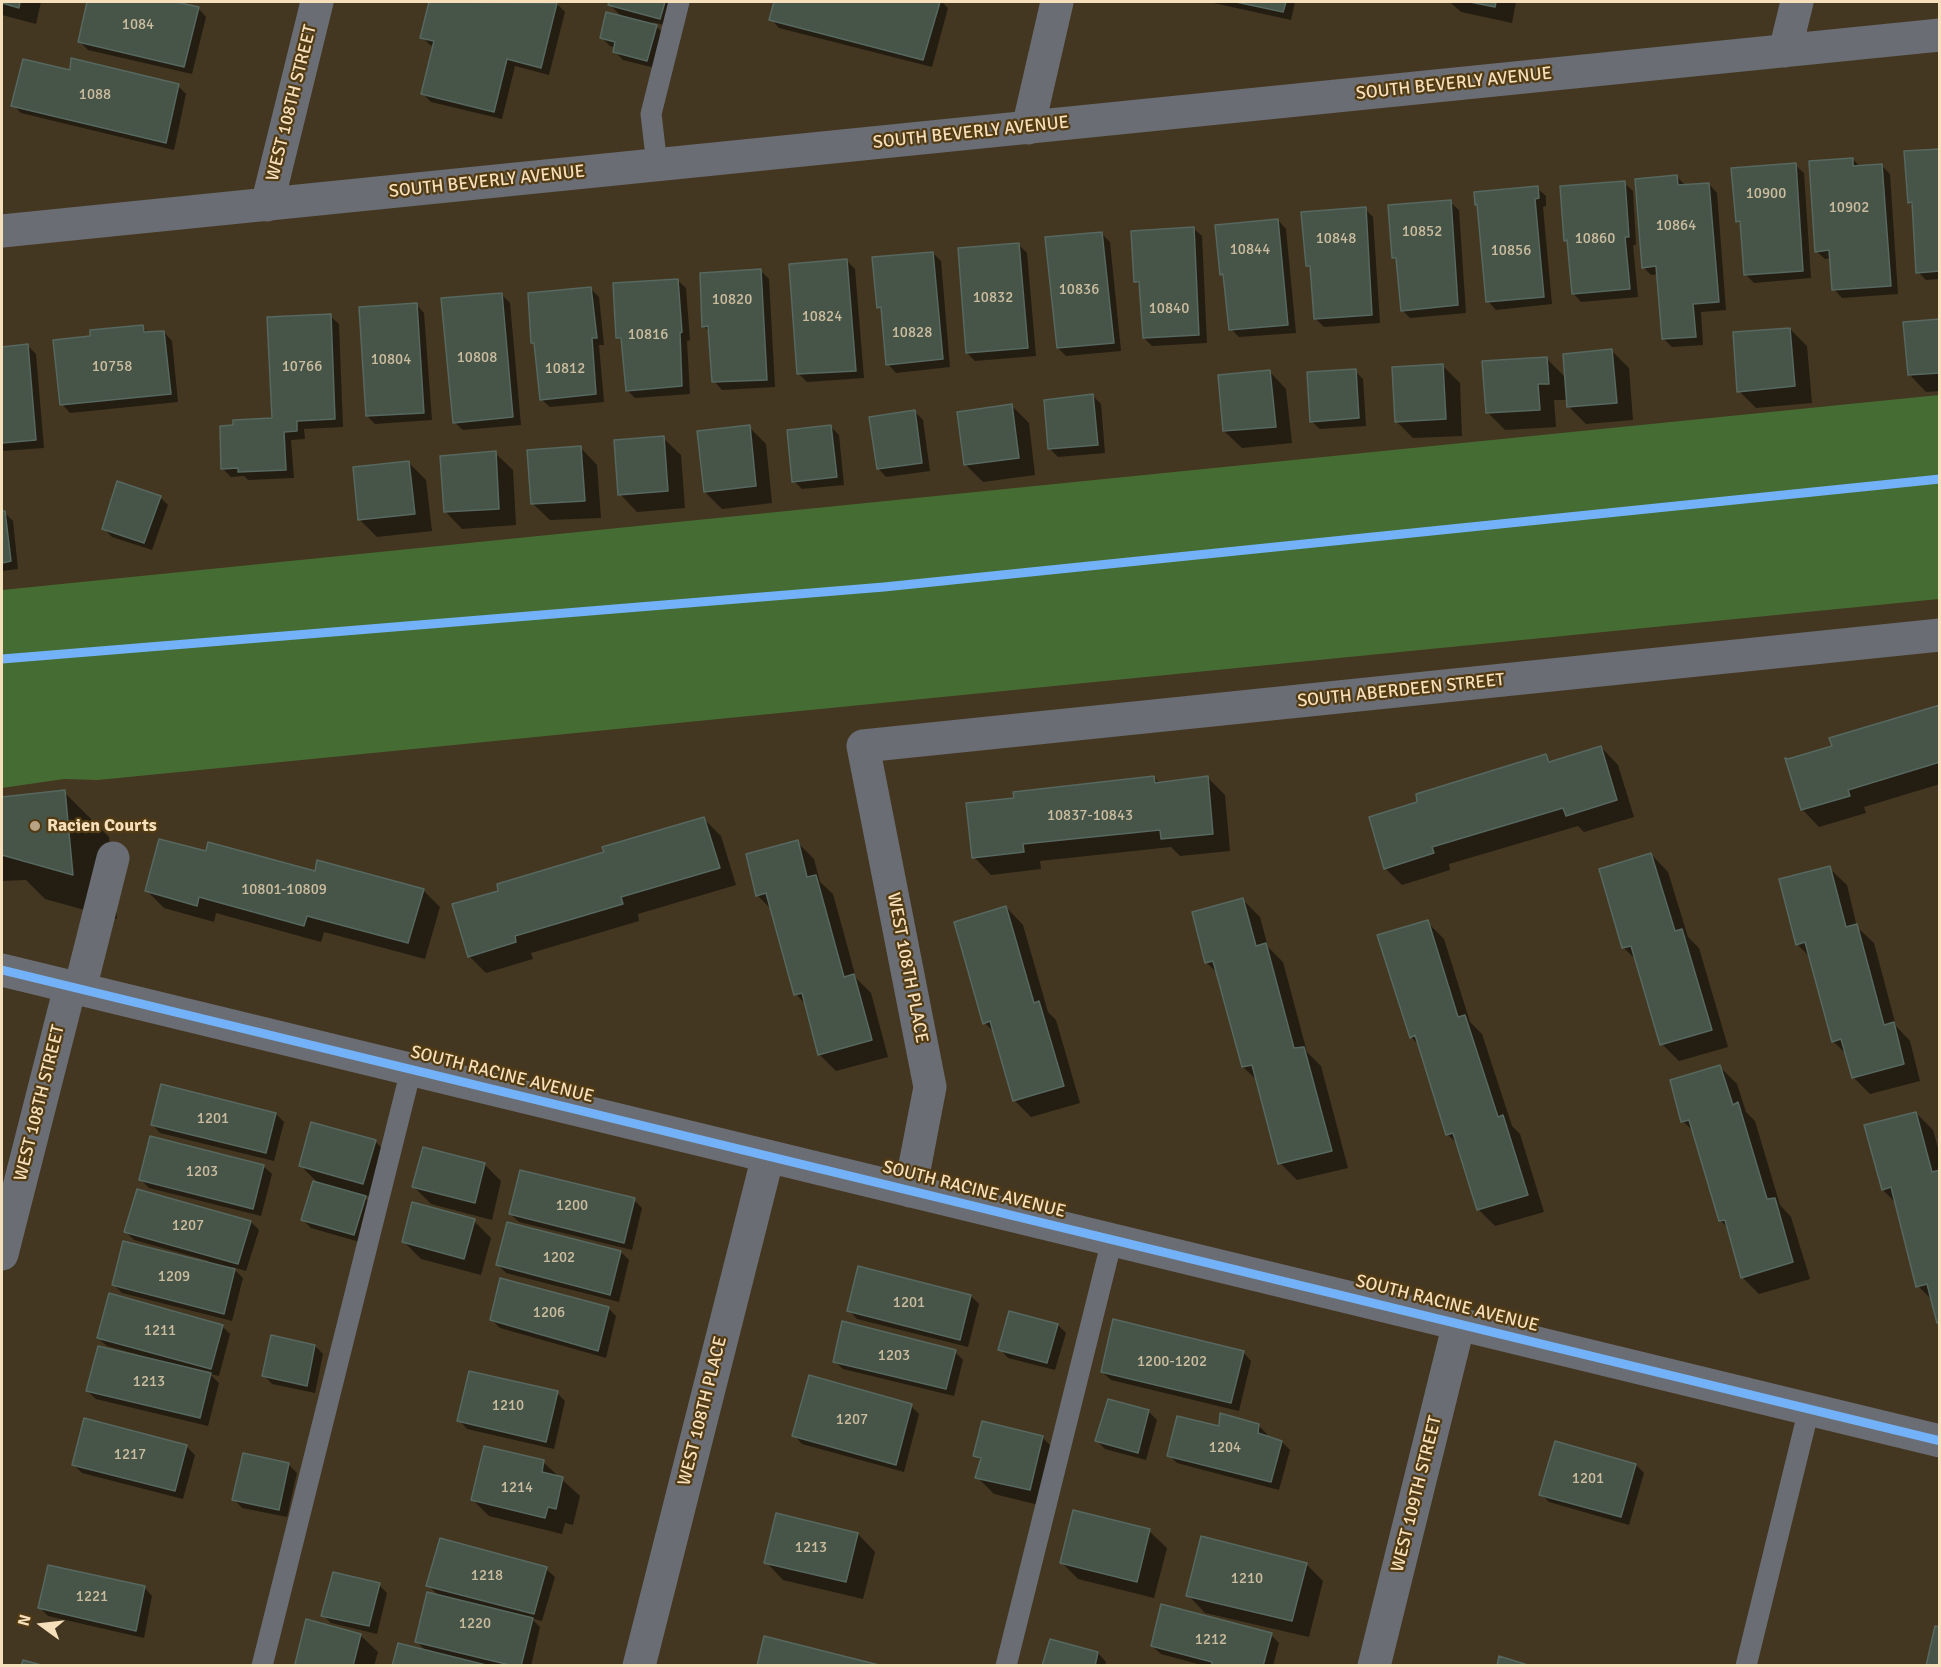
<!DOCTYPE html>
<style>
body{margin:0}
#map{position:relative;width:1941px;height:1667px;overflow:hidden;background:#443721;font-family:Signika,sans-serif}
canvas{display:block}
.frame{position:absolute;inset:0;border:3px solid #f6dfbb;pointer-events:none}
.north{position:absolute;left:12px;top:1595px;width:60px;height:60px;-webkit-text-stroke:4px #523b13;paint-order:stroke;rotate:285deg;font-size:16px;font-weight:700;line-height:24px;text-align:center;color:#f6dfbb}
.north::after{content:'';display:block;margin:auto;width:21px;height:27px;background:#f6dfbb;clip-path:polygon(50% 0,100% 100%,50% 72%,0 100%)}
</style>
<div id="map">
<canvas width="1941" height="1667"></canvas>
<div class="frame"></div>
<div class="north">N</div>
</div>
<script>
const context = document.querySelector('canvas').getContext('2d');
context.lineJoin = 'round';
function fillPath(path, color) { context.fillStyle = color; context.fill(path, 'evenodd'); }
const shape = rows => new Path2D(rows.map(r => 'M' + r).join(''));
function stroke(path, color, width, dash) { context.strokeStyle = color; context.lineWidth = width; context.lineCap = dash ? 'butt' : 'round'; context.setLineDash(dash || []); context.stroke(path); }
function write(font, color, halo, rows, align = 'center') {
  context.font = font + ' Signika,sans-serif'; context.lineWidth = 4.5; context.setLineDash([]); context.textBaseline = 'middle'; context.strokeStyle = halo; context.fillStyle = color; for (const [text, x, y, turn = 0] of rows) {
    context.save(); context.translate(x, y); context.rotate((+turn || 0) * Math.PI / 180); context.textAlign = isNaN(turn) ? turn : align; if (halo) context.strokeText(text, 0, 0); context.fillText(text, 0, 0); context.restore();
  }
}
fillPath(shape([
 [1939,395,1939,599,98,780,64,779,2,788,2,590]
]), '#456d33');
fillPath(shape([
 [2,2,41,2,36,24,2,15],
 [89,2,169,2,198,8,206,17,192,74,88,50,80,42],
 [431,2,546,2,557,4,565,12,549,75,515,66,502,119,431,102,423,94,435,47,430,45,422,37],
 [611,2,675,2,668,26,652,22,664,34,655,68,623,60,614,51,616,48,610,46,602,38,622,17,610,5],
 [775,2,942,2,948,8,932,67,779,28,771,19],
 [1209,2,1295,2,1291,20],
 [1450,2,1516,2,1512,23,1461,12],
 [71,72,178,86,186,94,174,150,21,113,13,105],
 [1940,150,1940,279,1926,280,1918,272,1913,206,1909,202],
 [1853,159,1860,167,1882,166,1890,174,1898,294,1842,298,1834,289,1831,258,1825,259,1816,251],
 [1795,165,1804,173,1811,278,1754,283,1746,275,1742,226,1737,221],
 [1677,177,1685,185,1709,184,1717,193,1726,310,1701,312,1703,345,1672,347,1664,339,1658,274,1651,275,1643,267],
 [1624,183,1633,191,1636,245,1633,245,1638,297,1581,302,1573,293,1569,244,1565,240],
 [1537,188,1546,196,1546,206,1543,207,1552,304,1496,310,1488,301,1479,207,1476,204],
 [1450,202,1459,210,1466,313,1410,318,1402,310,1398,262,1393,258],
 [1365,209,1373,217,1380,323,1324,327,1316,319,1312,270,1307,265],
 [1278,220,1286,229,1296,333,1239,337,1231,329,1225,278,1222,274],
 [1193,228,1202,236,1207,343,1152,346,1144,338,1141,287,1136,282],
 [1101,233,1110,242,1121,351,1066,356,1058,348],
 [1019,245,1027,253,1036,356,975,361,967,353],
 [933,253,941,261,950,367,896,373,888,364,883,311,879,307],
 [847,261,855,269,864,378,807,382,799,374],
 [761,271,769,279,775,387,722,390,714,381,710,333,704,326],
 [677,280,686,288,690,340,687,341,690,394,635,398,627,390,623,343,618,337],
 [591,289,599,297,604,345,599,345,604,402,550,407,541,399,536,346,533,343],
 [501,294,510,303,521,425,463,430,454,422],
 [416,304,424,313,432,420,375,424,367,416],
 [330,316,339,324,343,427,304,429,305,439,291,440,294,478,248,480,244,476,231,477,222,468,274,419],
 [1940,320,1940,391,1926,392,1909,374],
 [142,327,149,333,164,332,172,341,178,402,70,413,62,404,92,337],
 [1790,329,1807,346,1812,403,1756,408,1739,391],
 [28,346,36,354,44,448,2,451,2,348],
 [1612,351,1629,368,1633,420,1586,424,1569,407,1568,400,1554,400,1556,427,1505,430,1487,412,1547,359,1567,379],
 [1443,366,1460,383,1462,436,1413,438,1396,421],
 [1269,371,1286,389,1292,443,1242,448,1224,431],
 [1355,371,1363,379,1366,426,1320,429,1311,421],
 [1093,396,1101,404,1105,453,1058,457,1050,449],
 [1012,406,1029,423,1035,475,983,482,966,465],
 [915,412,923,420,930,471,886,477,878,468],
 [749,427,766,444,772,503,722,509,705,492],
 [831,427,839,435,844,485,802,489,794,481],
 [663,438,681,455,685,508,637,512,620,494],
 [580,447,597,465,601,518,550,520,532,503],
 [495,453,513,470,516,525,462,529,445,511],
 [409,463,426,480,432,531,377,537,360,520],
 [160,497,168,505,152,550,112,537,104,529],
 [2,512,4,512,13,521,18,569,2,571],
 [1940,706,1940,784,1864,807,1866,813,1819,827,1802,809],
 [1601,747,1618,765,1634,817,1584,832,1578,826,1449,864,1450,870,1402,885,1385,868,1419,803,1546,756,1552,762],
 [1154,777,1160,784,1208,778,1225,795,1230,851,1180,856,1171,847,1040,861,1041,869,991,875,974,857,1015,800],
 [64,792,109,837,117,919,45,899,26,880,2,881,2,798],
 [704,819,721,836,736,885,638,914,639,921,531,953,533,959,486,973,469,956,500,892],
 [797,842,814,859,820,882,833,894,856,978,871,993,888,1057,836,1071,819,1054,806,1005,796,994,772,910,758,896,747,855],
 [207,853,423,890,440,907,425,959,324,932,321,942,216,913,214,922,164,908,146,890],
 [1651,854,1668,872,1688,937,1699,948,1728,1047,1679,1061,1662,1044,1637,961,1623,947],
 [1829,868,1847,885,1857,927,1874,943,1896,1026,1910,1041,1920,1081,1870,1094,1853,1077,1847,1055,1833,1041,1810,957,1797,944],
 [1243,900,1260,917,1268,947,1283,962,1307,1052,1321,1066,1348,1168,1297,1180,1280,1163,1258,1081,1243,1067,1219,975,1206,962],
 [1006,907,1023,925,1048,1012,1056,1020,1080,1103,1031,1117,1014,1100,995,1033,985,1023],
 [1427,922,1444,939,1470,1022,1482,1034,1512,1126,1520,1134,1544,1212,1495,1226,1478,1209,1459,1145,1447,1134,1419,1045,1411,1037],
 [1720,1067,1737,1084,1746,1112,1755,1121,1780,1205,1791,1217,1810,1279,1759,1294,1742,1277,1729,1229,1720,1220,1694,1132,1683,1121],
 [1916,1113,1933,1130,1940,1155,1940,1324,1933,1301,1918,1286,1896,1203,1883,1190,1866,1126],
 [276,1114,284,1122,274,1161,160,1133,152,1124],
 [375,1141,392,1159,380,1200,363,1195,373,1206,363,1243,311,1228,303,1220,320,1185,300,1165],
 [484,1164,501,1181,492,1220,431,1204,414,1187],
 [263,1166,272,1174,261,1216,149,1188,141,1180],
 [634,1200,642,1208,632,1250,519,1222,510,1214],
 [474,1221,491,1238,481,1275,421,1259,403,1241],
 [251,1222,259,1230,246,1271,232,1267,243,1278,232,1321,122,1293,113,1284,208,1264,209,1261,134,1240,126,1232],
 [621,1252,629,1260,619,1302,506,1273,498,1265],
 [971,1296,979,1304,968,1347,857,1319,849,1310],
 [608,1308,616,1316,606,1358,500,1328,492,1320],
 [1058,1325,1066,1333,1055,1370,1008,1358,1000,1349],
 [222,1326,230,1334,219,1376,210,1374,219,1383,208,1426,96,1399,87,1391,142,1358,143,1356,107,1346,98,1338],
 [315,1346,323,1354,315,1393,272,1384,264,1375],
 [955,1352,963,1360,954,1396,843,1369,834,1361],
 [1243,1352,1251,1361,1239,1411,1111,1380,1102,1372],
 [557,1393,565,1401,554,1449,467,1429,459,1420],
 [911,1406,919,1414,904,1472,802,1444,794,1435],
 [1149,1412,1157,1420,1146,1460,1105,1449,1097,1441],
 [1258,1425,1267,1434,1266,1437,1282,1442,1290,1450,1279,1490,1177,1463,1169,1455,1220,1428],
 [1042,1437,1059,1454,1047,1507,994,1494,977,1477,981,1461,975,1455],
 [186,1446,195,1455,183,1499,82,1473,74,1465],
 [543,1462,580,1496,573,1525,565,1523,562,1534,489,1516,472,1499],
 [289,1465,297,1473,287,1517,242,1508,234,1499],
 [1636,1465,1644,1473,1629,1525,1549,1502,1541,1494],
 [777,1515,858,1534,875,1552,863,1599,783,1580,766,1562],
 [1149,1531,1167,1548,1154,1598,1078,1579,1061,1562],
 [1306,1564,1323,1581,1309,1637,1205,1613,1188,1595],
 [546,1569,555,1577,542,1621,531,1618,540,1627,531,1666,394,1666,426,1651,416,1641,439,1596,428,1585],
 [379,1585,387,1593,377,1634,331,1623,323,1615],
 [144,1587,152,1596,144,1638,48,1616,40,1608],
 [360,1635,378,1652,374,1666,299,1666,297,1663],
 [1271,1635,1279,1643,1273,1666,1205,1666,1161,1654,1152,1646],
 [1098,1653,1106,1662,1105,1666,1044,1666]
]), '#0007');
const building = shape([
 [2,2,20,2,19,8,2,3,2,2],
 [87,2,176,2,199,7,184,67,78,42,87,2],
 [429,2,557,3,541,68,507,59,494,112,421,94,434,41,420,38,429,2],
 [609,2,665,2,660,19,608,5,609,2],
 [774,2,940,2,923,60,769,20,774,2],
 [1236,2,1286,2,1283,12,1236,2],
 [1470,2,1496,2,1495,7,1470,2],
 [606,12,657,25,647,61,613,52,615,42,600,38,606,12],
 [71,58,179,84,166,143,11,106,23,59,70,70,71,58],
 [1940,149,1940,271,1916,273,1912,202,1908,203,1904,151,1940,149],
 [1853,158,1853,166,1882,164,1891,286,1832,290,1829,250,1815,252,1809,161,1853,158],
 [1796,163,1803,271,1744,275,1740,221,1736,222,1731,168,1796,163],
 [1677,175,1678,185,1709,183,1719,302,1693,304,1696,337,1662,339,1656,266,1642,268,1635,179,1677,175],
 [1625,181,1629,237,1625,237,1630,289,1572,294,1567,240,1564,241,1560,186,1625,181],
 [1538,186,1539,198,1535,199,1544,297,1486,302,1477,204,1475,205,1474,192,1538,186],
 [1451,200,1458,305,1401,311,1396,258,1392,258,1388,205,1451,200],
 [1366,207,1372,315,1314,319,1310,266,1306,266,1301,212,1366,207],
 [1278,219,1288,325,1229,330,1223,274,1220,275,1215,225,1278,219],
 [1194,227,1199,335,1143,338,1139,282,1134,282,1131,231,1194,227],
 [1102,232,1114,343,1057,348,1045,237,1102,232],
 [1019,243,1028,348,966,353,958,248,1019,243],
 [933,252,943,359,886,365,881,307,877,308,872,257,933,252],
 [847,259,856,371,797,374,789,264,847,259],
 [761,269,767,380,712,382,708,326,702,327,700,273,761,269],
 [678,279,682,332,680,333,682,386,626,391,621,338,616,338,613,283,678,279],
 [591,287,597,338,592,338,596,394,540,400,534,343,531,343,528,293,591,287],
 [502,293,513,417,453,423,441,298,502,293],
 [417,303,424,413,366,416,359,307,417,303],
 [331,314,335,419,297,421,297,431,284,432,286,470,238,472,238,468,221,469,220,426,233,425,233,420,272,418,267,317,331,314],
 [1940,319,1940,373,1908,375,1903,322,1940,319],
 [143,325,144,332,164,331,171,394,60,405,53,340,90,336,90,330,143,325],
 [1790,328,1795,386,1737,392,1733,332,1790,328],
 [28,344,36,440,2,443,2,347,28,344],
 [1612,349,1617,403,1567,407,1563,354,1612,349],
 [1547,357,1549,384,1538,384,1540,410,1486,413,1482,361,1547,357],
 [1443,364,1446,419,1395,422,1392,367,1443,364],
 [1356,369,1359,418,1310,422,1307,372,1356,369],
 [1270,370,1276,427,1223,431,1218,375,1270,370],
 [1093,394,1098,445,1048,449,1044,400,1093,394],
 [1012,404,1019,458,964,465,957,412,1012,404],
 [915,410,922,463,877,469,869,417,915,410],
 [750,425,756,486,704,492,697,431,750,425],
 [831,425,837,477,792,482,787,430,831,425],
 [664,436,668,491,618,495,614,440,664,436],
 [581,446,585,501,531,504,527,450,581,446],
 [496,451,499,509,444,512,440,456,496,451],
 [409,461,415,514,358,520,353,467,409,461],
 [117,481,161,496,144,543,102,529,117,481],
 [2,511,5,511,11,561,2,563,2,511],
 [1940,705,1940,762,1848,790,1850,796,1801,810,1785,758,1788,759,1832,746,1829,738,1940,705],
 [1601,746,1617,800,1566,816,1563,808,1432,847,1434,853,1384,869,1369,817,1417,802,1416,794,1546,754,1549,762,1601,746],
 [1154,776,1155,783,1208,776,1213,834,1161,839,1160,830,1023,844,1024,852,972,858,966,803,1014,798,1013,792,1154,776],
 [65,790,73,875,2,855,2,797,65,790],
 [704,817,720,868,621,897,623,904,515,936,516,942,468,957,452,904,498,891,497,884,604,852,602,847,704,817],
 [159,839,206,851,208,842,315,871,317,860,424,889,408,943,307,916,304,926,199,897,197,906,145,891,159,839],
 [798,840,807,877,816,875,844,977,854,974,872,1040,818,1055,802,993,794,995,766,893,756,896,746,854,798,840],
 [1651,853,1675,931,1682,929,1712,1030,1660,1045,1631,946,1622,948,1599,869,1651,853],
 [1830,866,1846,927,1857,924,1884,1025,1894,1022,1904,1064,1852,1078,1841,1039,1832,1042,1805,942,1796,945,1779,879,1830,866],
 [1243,898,1256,946,1266,943,1294,1048,1304,1047,1332,1151,1278,1164,1252,1065,1242,1067,1213,961,1205,963,1192,912,1243,898],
 [1006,906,1034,1003,1039,1001,1064,1086,1013,1101,990,1021,983,1024,954,922,1006,906],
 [1428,920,1458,1017,1465,1015,1498,1117,1503,1115,1528,1195,1477,1210,1453,1133,1446,1135,1415,1035,1410,1038,1377,935,1428,920],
 [1720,1065,1733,1105,1738,1102,1767,1199,1775,1198,1793,1262,1741,1278,1725,1220,1719,1221,1689,1120,1681,1122,1670,1080,1720,1065],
 [161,1084,276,1113,266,1153,151,1125,161,1084],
 [1916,1112,1932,1172,1940,1170,1940,1323,1937,1323,1927,1284,1916,1287,1891,1187,1882,1190,1864,1125,1916,1112],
 [311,1122,376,1140,363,1184,299,1166,311,1122],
 [150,1136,264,1165,253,1209,139,1180,150,1136],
 [423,1147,485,1163,475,1203,412,1187,423,1147],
 [520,1170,635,1198,624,1243,509,1214,520,1170],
 [313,1181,366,1196,354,1235,301,1220,313,1181],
 [137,1189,251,1221,238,1264,124,1232,137,1189],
 [412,1202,475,1219,464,1259,402,1242,412,1202],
 [507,1222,621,1251,610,1295,496,1265,507,1222],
 [123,1241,235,1269,224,1314,112,1285,123,1241],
 [858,1266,971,1295,960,1340,847,1311,858,1266],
 [500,1278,609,1307,598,1351,490,1320,500,1278],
 [109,1293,223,1325,211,1369,97,1338,109,1293],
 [1009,1311,1058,1324,1047,1363,998,1350,1009,1311],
 [1113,1319,1244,1351,1231,1403,1101,1372,1113,1319],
 [842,1321,956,1350,946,1389,833,1362,842,1321],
 [271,1335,315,1345,307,1386,262,1376,271,1335],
 [98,1346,211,1373,200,1418,86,1391,98,1346],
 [469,1371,558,1391,546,1442,457,1421,469,1371],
 [809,1375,912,1404,896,1465,792,1436,809,1375],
 [1108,1399,1149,1410,1138,1453,1095,1441,1108,1399],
 [1220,1413,1259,1424,1258,1433,1282,1441,1271,1482,1167,1456,1177,1416,1219,1426,1220,1413],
 [84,1418,187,1445,175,1491,72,1465,84,1418],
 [982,1421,1043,1436,1030,1490,975,1478,981,1458,973,1456,982,1421],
 [1555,1441,1636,1464,1621,1517,1539,1495,1555,1441],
 [484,1446,544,1460,542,1472,563,1477,556,1509,548,1507,545,1518,471,1500,484,1446],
 [243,1453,289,1463,279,1510,232,1500,243,1453],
 [1073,1510,1150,1529,1137,1582,1060,1563,1073,1510],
 [776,1513,858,1533,846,1582,764,1563,776,1513],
 [1201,1536,1307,1563,1292,1621,1186,1596,1201,1536],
 [440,1538,547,1567,534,1614,426,1586,440,1538],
 [48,1565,145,1586,136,1631,38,1608,48,1565],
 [333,1572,380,1583,369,1626,321,1616,333,1572],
 [427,1592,533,1618,521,1666,514,1666,415,1642,427,1592],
 [1161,1604,1272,1633,1263,1666,1216,1666,1212,1665,1212,1662,1151,1646,1161,1604],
 [306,1619,361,1634,353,1666,303,1666,295,1664,306,1619],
 [1935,1626,1940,1627,1940,1666,1926,1666,1935,1626],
 [764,1636,879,1665,879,1666,757,1666,764,1636],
 [1050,1639,1098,1652,1095,1666,1042,1666,1050,1639],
 [398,1643,490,1666,392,1666,398,1643],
 [1499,1656,1531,1666,1497,1666,1499,1656],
 [23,1660,45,1666,21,1666,23,1660]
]);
fillPath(building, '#475448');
stroke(building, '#56685f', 1.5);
stroke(shape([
 [657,165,651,114,679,2],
 [262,1666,411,1070],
 [1006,1666,1112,1240],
 [1746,1666,1809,1409]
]), '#6a6d73', 21);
stroke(shape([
 [1785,51,1797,2],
 [1028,128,1057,2],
 [267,205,317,2],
 [2,231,1940,35],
 [2,970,1940,1441],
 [80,989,113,858],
 [910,1191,930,1087,863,746,1940,635],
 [2,1254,70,987],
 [639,1666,768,1156],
 [1374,1666,1459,1323]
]), '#6a6d73', 33);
stroke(shape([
 [2,659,884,587,1940,479],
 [2,970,1940,1441]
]), '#73b2f8', 9);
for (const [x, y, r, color] of [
 [35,826,6,"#b8a485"]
]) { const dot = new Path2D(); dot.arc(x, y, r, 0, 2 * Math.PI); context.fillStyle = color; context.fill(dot); stroke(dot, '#523b13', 2); }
write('15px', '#cabc9e', null, [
 ["1084",138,25],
 ["1088",95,95],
 ["10900",1766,194],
 ["10902",1849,208],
 ["10864",1676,226],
 ["10852",1422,232],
 ["10848",1336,239],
 ["10860",1595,239],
 ["10844",1250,250],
 ["10856",1511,251],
 ["10836",1079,290],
 ["10832",993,298],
 ["10820",732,300],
 ["10840",1169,309],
 ["10824",822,317],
 ["10828",912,333],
 ["10816",648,335],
 ["10808",477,358],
 ["10804",391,360],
 ["10758",112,367],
 ["10766",302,367],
 ["10812",565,369],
 ["10837-10843",1090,816],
 ["10801-10809",284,890],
 ["1201",213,1119],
 ["1203",202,1172],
 ["1200",572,1206],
 ["1207",188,1226],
 ["1202",559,1258],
 ["1209",174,1277],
 ["1201",909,1303],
 ["1206",549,1313],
 ["1211",160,1331],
 ["1203",894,1356],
 ["1200-1202",1172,1362],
 ["1213",149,1382],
 ["1210",508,1406],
 ["1207",852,1420],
 ["1204",1225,1448],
 ["1217",130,1455],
 ["1201",1588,1479],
 ["1214",517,1488],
 ["1213",811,1548],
 ["1218",487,1576],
 ["1210",1247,1579],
 ["1221",92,1597],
 ["1220",475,1624],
 ["1212",1211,1640]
]);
write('18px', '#f6dfbb', '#523b13', [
 ["SOUTH BEVERLY AVENUE",1454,84,-6],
 ["WEST 108TH STREET",292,103,-76],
 ["SOUTH BEVERLY AVENUE",971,133,-6],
 ["SOUTH BEVERLY AVENUE",487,182,-6],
 ["SOUTH ABERDEEN STREET",1401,691,-6],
 ["WEST 108TH PLACE",907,968,79],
 ["SOUTH RACINE AVENUE",502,1075,14],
 ["WEST 108TH STREET",40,1103,-76],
 ["SOUTH RACINE AVENUE",974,1190,14],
 ["SOUTH RACINE AVENUE",1447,1304,14],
 ["WEST 108TH PLACE",703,1411,-76],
 ["WEST 109TH STREET",1417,1494,-76]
]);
write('bold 18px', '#f6dfbb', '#523b13', [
 ["Racien Courts",47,826]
], 'left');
</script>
